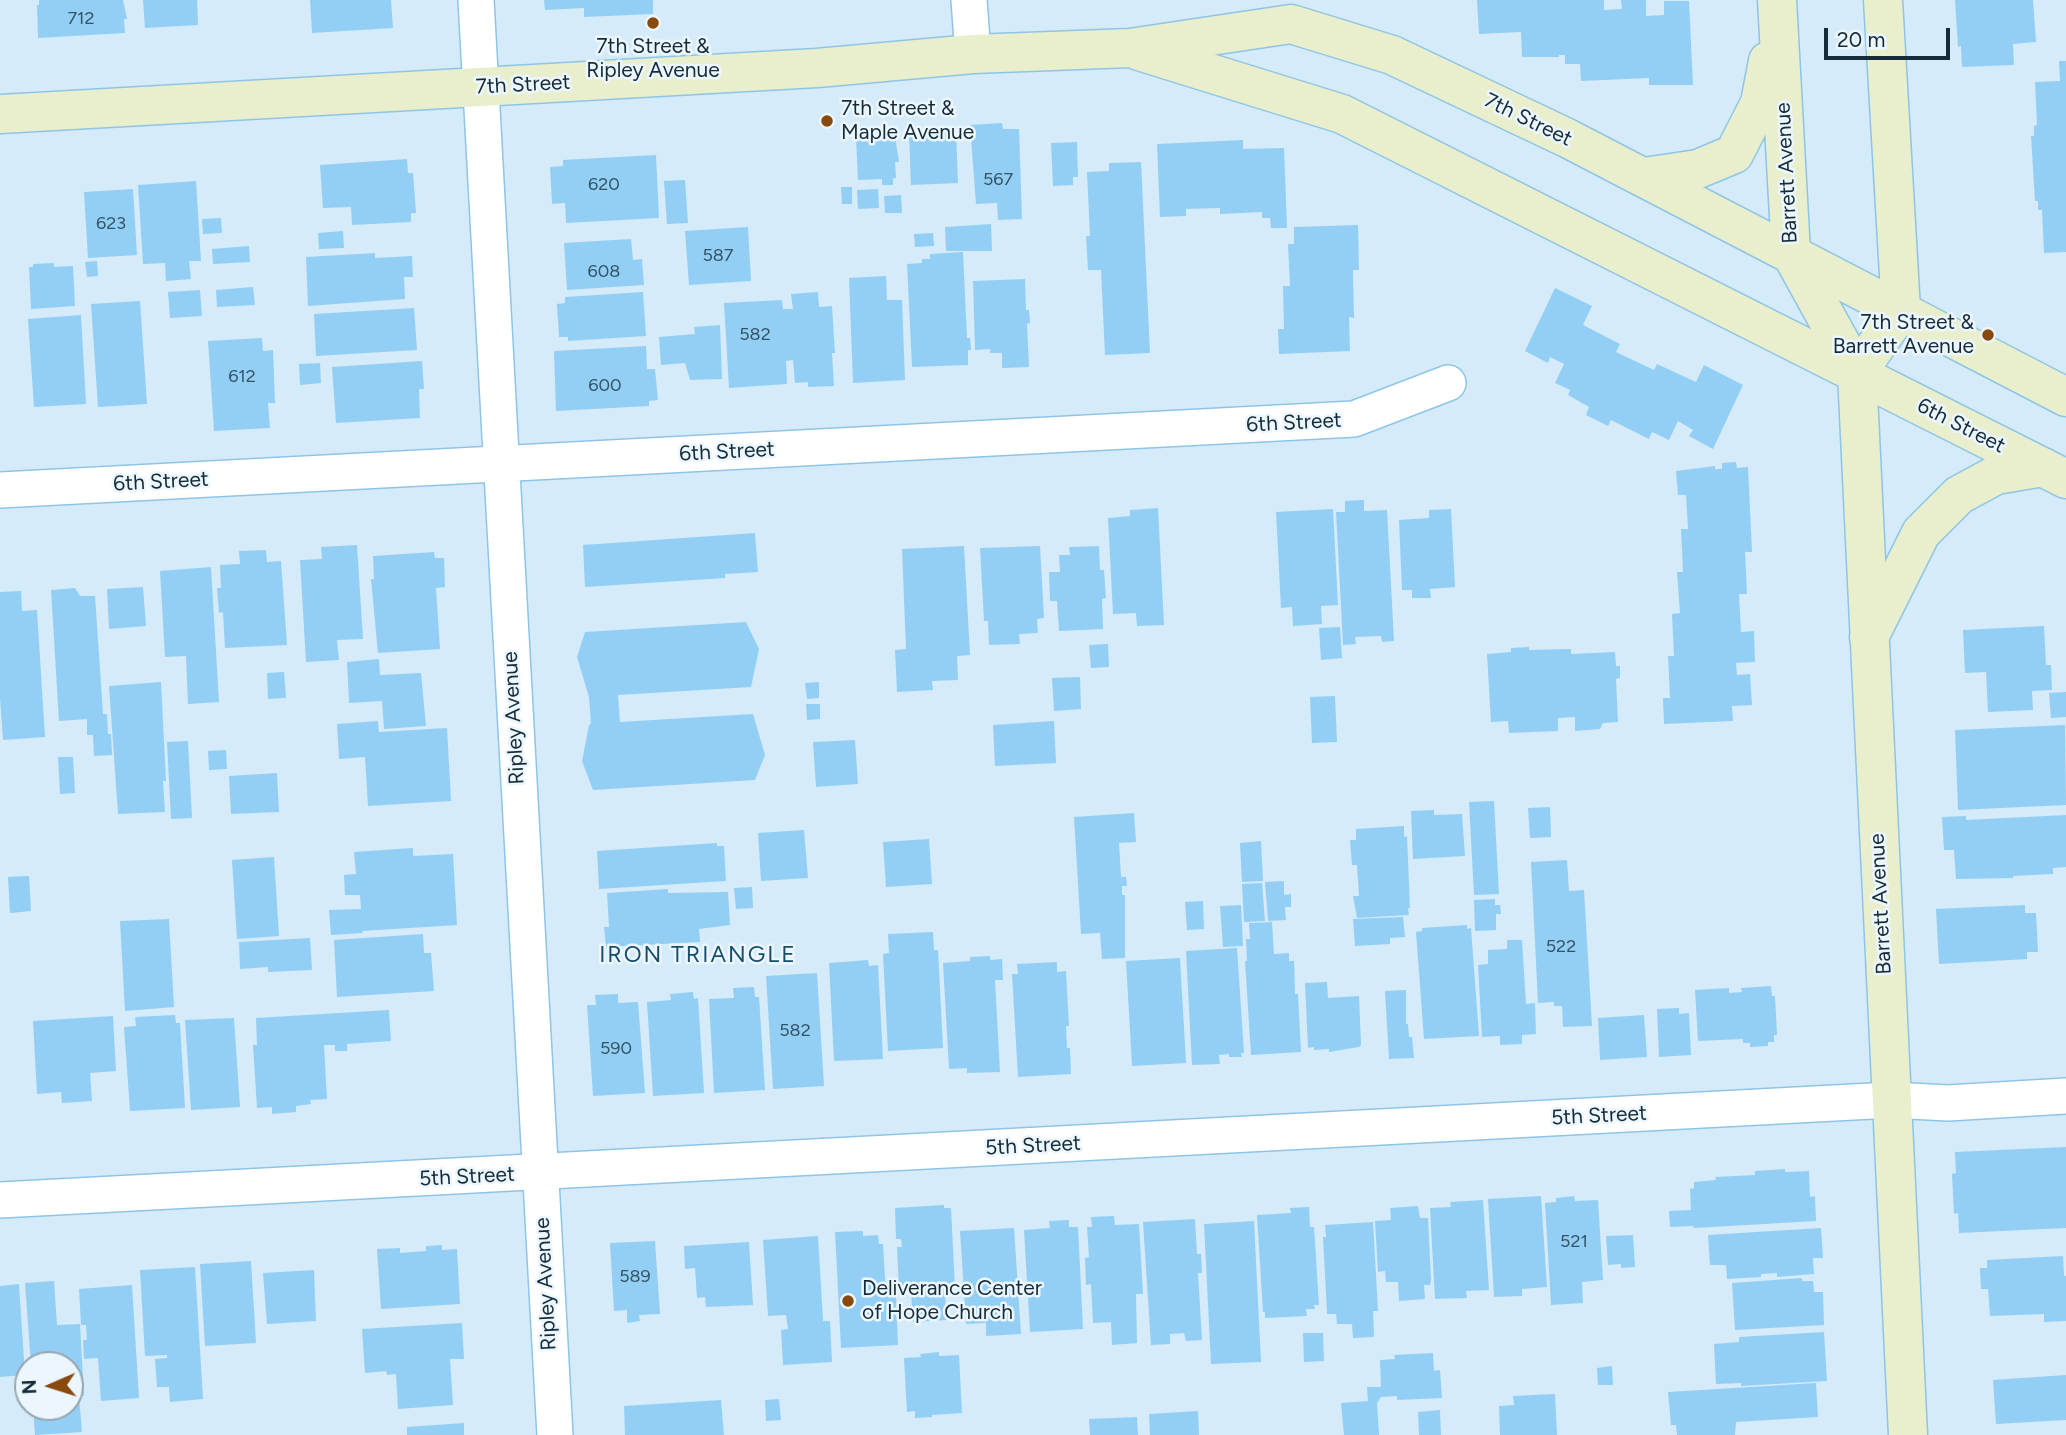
<!DOCTYPE html>
<style>
body{margin:0}
#map{position:relative;width:2066px;height:1435px;overflow:hidden;background:#d5ebf9;font-family:Figtree,sans-serif}
canvas{display:block}
.north{position:absolute;left:14px;top:1351px;width:70px;height:70px;box-sizing:border-box;background:#ecf6fe;border:2px solid #96a5af;border-radius:50%;rotate:267deg;font-size:19px;font-weight:700;line-height:28px;text-align:center;color:#152b38}
.north::after{content:'';display:block;margin:auto;width:24px;height:32px;background:#894a10;clip-path:polygon(50% 0,100% 100%,50% 72%,0 100%)}
.scale{position:absolute;left:1824px;top:28px;width:126px;height:32px;box-sizing:border-box;border:4px solid #152b38;border-top:0;padding-left:9px;font-size:21px;line-height:24px;white-space:nowrap;color:#152b38;-webkit-text-stroke:5px #ecf6fe;paint-order:stroke}
</style>
<div id="map">
<canvas width="2066" height="1435"></canvas>
<div class="north">N</div>
<div class="scale">20 m</div>
</div>
<script>
const context = document.querySelector('canvas').getContext('2d');
context.lineJoin = 'round';
function fillPath(path, color) { context.fillStyle = color; context.fill(path, 'evenodd'); }
const shape = rows => new Path2D(rows.map(r => 'M' + r).join(''));
function stroke(path, color, width, dash) { context.strokeStyle = color; context.lineWidth = width; context.lineCap = dash ? 'butt' : 'round'; context.setLineDash(dash || []); context.stroke(path); }
function write(font, color, halo, rows, align = 'center') {
  context.font = font + ' Figtree,sans-serif'; context.lineWidth = 5; context.setLineDash([]); context.textBaseline = 'middle'; context.strokeStyle = halo; context.fillStyle = color; for (const [text, x, y, turn = 0] of rows) {
    context.save(); context.translate(x, y); context.rotate((+turn || 0) * Math.PI / 180); context.textAlign = isNaN(turn) ? turn : align; if (halo) context.strokeText(text, 0, 0); context.fillText(text, 0, 0); context.restore();
  }
}
fillPath(shape([
 [39,0,123,0,127,19,124,19,125,33,38,38,37,5,39,5],
 [143,0,197,0,198,25,145,28],
 [310,0,391,0,393,28,312,33],
 [544,0,653,0,653,14,584,17,584,8,545,10],
 [1477,0,1604,0,1604,10,1622,9,1621,0,1646,0,1646,16,1664,15,1664,1,1689,1,1693,85,1649,85,1649,78,1581,81,1580,64,1565,64,1565,55,1559,55,1559,57,1522,57,1521,32,1479,34],
 [1955,0,2033,0,2036,42,2013,44,2014,65,1962,67,1961,46,1958,47],
 [2059,61,2066,61,2066,252,2044,253,2042,210,2038,210,2038,201,2035,201,2031,136,2034,136,2034,126,2037,125,2035,82,2060,81],
 [1002,123,1003,129,1019,129,1022,219,998,220,997,203,976,204,970,125],
 [956,132,958,183,911,185,909,134],
 [895,136,899,162,895,162,896,178,893,178,893,185,882,185,882,179,858,180,856,138],
 [1243,140,1243,149,1284,148,1287,228,1271,228,1270,218,1262,218,1262,212,1220,214,1220,208,1186,209,1186,216,1160,217,1157,144],
 [1077,142,1078,177,1073,177,1073,185,1053,186,1051,143],
 [656,155,659,218,566,223,565,203,552,204,550,167,563,166,563,160],
 [407,159,408,173,413,173,416,213,411,213,411,222,352,225,351,207,323,208,320,165],
 [1141,162,1150,353,1105,355,1101,270,1088,270,1086,236,1090,236,1087,172,1109,171,1109,163],
 [685,180,688,223,667,224,664,181],
 [196,181,201,261,189,261,191,279,166,281,165,263,143,264,138,185],
 [841,187,852,187,852,204,842,204],
 [133,189,137,255,88,258,84,192],
 [878,189,879,208,858,209,857,190],
 [901,195,902,213,885,213,884,196],
 [221,218,222,233,203,234,202,219],
 [991,224,992,251,946,251,945,227],
 [1358,225,1359,270,1353,270,1354,318,1349,317,1350,351,1279,354,1278,329,1284,329,1283,286,1290,286,1288,244,1294,244,1294,227],
 [748,227,751,281,689,285,685,231],
 [343,231,344,248,319,249,318,233],
 [933,233,934,246,915,247,914,234],
 [631,239,633,260,642,259,644,285,567,290,564,243],
 [249,246,250,262,213,264,212,249],
 [963,252,967,338,970,338,971,350,968,350,968,365,912,367,907,264,922,263,922,259,930,259,930,254],
 [375,253,375,258,412,256,413,277,404,277,405,299,308,306,306,257],
 [97,261,98,276,87,277,85,262],
 [54,263,54,267,73,266,75,306,31,309,29,267,33,267,33,264],
 [886,276,887,300,902,300,905,380,853,383,849,278],
 [1025,279,1026,310,1029,310,1030,323,1027,324,1029,367,1002,368,1002,353,990,353,990,349,975,350,973,281],
 [253,287,255,305,217,307,216,290],
 [1555,288,1592,306,1583,325,1620,344,1616,352,1654,370,1657,364,1696,382,1704,365,1743,385,1713,449,1689,436,1693,430,1678,421,1669,440,1652,432,1649,439,1611,420,1608,426,1586,415,1589,407,1568,395,1570,390,1555,383,1564,364,1550,357,1548,363,1525,351],
 [200,290,202,316,170,318,168,292],
 [643,292,646,336,568,341,568,337,559,337,557,304,565,303,565,297],
 [818,292,819,307,832,306,835,353,832,353,834,386,808,387,808,382,795,383,793,360,786,361,787,384,729,388,724,303,782,300,783,309,793,309,791,294],
 [140,301,147,404,98,407,91,304],
 [414,308,417,350,316,356,314,314],
 [81,315,86,404,34,407,28,319],
 [720,325,722,379,690,380,685,363,661,365,659,337,695,334,694,327],
 [262,338,263,351,273,350,275,403,268,403,270,428,214,431,208,341],
 [646,346,647,369,655,369,658,400,649,401,649,406,556,411,554,351],
 [422,361,424,389,419,389,420,418,336,423,332,367],
 [320,363,321,383,300,385,299,364],
 [1736,462,1737,468,1748,467,1752,552,1745,552,1747,594,1739,594,1741,632,1754,631,1755,662,1736,663,1737,675,1750,674,1752,705,1732,706,1733,721,1664,724,1663,698,1670,698,1668,656,1674,656,1672,614,1680,613,1677,572,1683,572,1681,529,1688,529,1686,495,1678,495,1676,471,1715,466,1715,469,1722,469,1722,463],
 [1364,500,1364,511,1387,510,1394,641,1382,642,1381,636,1355,637,1356,644,1343,645,1336,512,1345,512,1345,501],
 [1158,508,1164,625,1137,626,1136,613,1113,614,1108,518,1130,516,1130,510],
 [1333,509,1338,605,1321,606,1322,624,1293,626,1292,607,1281,608,1276,512],
 [1451,509,1455,587,1430,589,1431,598,1412,598,1412,590,1402,590,1399,520,1429,518,1429,510],
 [755,533,758,572,725,574,725,578,585,587,583,545],
 [357,545,363,639,337,640,339,660,306,662,300,560,322,559,321,547],
 [964,546,970,655,957,656,958,680,932,681,933,690,897,692,895,650,906,649,902,549],
 [1040,546,1044,618,1037,619,1038,633,1019,634,1020,644,989,645,988,621,984,621,980,548],
 [1099,546,1100,570,1104,570,1106,598,1102,599,1103,629,1059,631,1057,601,1050,601,1049,572,1060,572,1059,555,1070,555,1069,547],
 [266,550,267,562,281,561,287,645,225,648,223,612,219,613,217,588,221,588,220,565,240,564,239,551],
 [434,552,435,558,444,558,445,587,436,588,440,649,378,653,371,579,374,579,373,556],
 [211,567,219,702,188,704,186,656,165,657,160,571],
 [143,587,146,626,109,629,107,589],
 [75,588,80,596,95,596,103,714,107,714,108,734,111,734,112,755,94,756,93,735,87,735,87,719,59,721,51,590],
 [21,591,22,611,37,610,45,737,3,740,0,698,0,592],
 [746,622,759,649,751,687,618,695,620,722,753,714,765,755,755,780,593,790,582,761,589,725,591,724,589,697,577,657,585,632],
 [2044,626,2046,665,2051,665,2052,690,2032,691,2033,710,1988,712,1986,672,1965,673,1963,630],
 [1340,627,1342,658,1321,660,1319,628],
 [1108,644,1109,667,1091,668,1089,645],
 [1529,647,1529,650,1571,649,1571,654,1615,652,1616,666,1620,666,1620,678,1616,679,1618,722,1603,723,1600,729,1575,731,1575,717,1558,718,1558,731,1509,733,1508,721,1491,722,1487,654,1511,652,1511,648],
 [379,659,380,675,421,673,426,726,384,729,382,701,349,703,347,662],
 [284,672,286,698,268,699,267,673],
 [1080,677,1081,709,1054,711,1052,678],
 [161,682,166,781,163,781,165,812,118,814,109,686],
 [819,682,819,698,807,699,805,683],
 [2066,692,2066,717,2051,718,2049,693],
 [1335,696,1337,742,1312,743,1310,697],
 [806,704,820,704,820,719,807,720],
 [378,721,379,732,447,728,451,801,368,806,365,757,339,759,337,724],
 [1054,721,1056,763,995,766,993,725],
 [2065,725,2066,805,1958,810,1955,730],
 [855,740,858,784,816,787,813,742],
 [188,741,192,818,171,819,167,742],
 [226,750,227,769,209,770,208,751],
 [58,757,73,757,75,793,60,794],
 [277,773,279,812,231,814,229,776],
 [1494,801,1499,894,1474,895,1469,802],
 [1550,807,1551,837,1530,838,1528,808],
 [1434,810,1434,815,1462,814,1465,856,1413,859,1411,811],
 [1134,813,1136,842,1119,843,1121,877,1126,877,1127,886,1122,886,1122,895,1125,895,1125,958,1102,959,1100,933,1081,934,1074,817],
 [2066,815,2066,867,2053,868,2053,874,2013,876,2013,878,1956,879,1954,850,1944,850,1942,817,1966,816,1966,820],
 [1404,826,1404,837,1407,836,1410,908,1408,908,1409,915,1357,918,1353,896,1359,896,1357,865,1352,865,1350,840,1356,840,1356,829],
 [804,830,808,878,761,881,758,833],
 [929,839,932,884,886,887,883,842],
 [1261,841,1263,881,1242,882,1240,843],
 [717,843,717,846,724,846,726,881,599,889,597,851],
 [413,848,413,856,453,854,457,925,362,931,363,933,331,935,329,910,361,909,360,895,345,895,344,875,356,874,354,852],
 [274,857,279,936,237,939,232,860],
 [1567,860,1569,891,1584,890,1592,1026,1563,1027,1562,1006,1554,1006,1554,1002,1538,1003,1531,862],
 [29,876,31,911,10,913,8,877],
 [1284,881,1284,895,1291,894,1291,907,1285,907,1286,920,1268,921,1265,882],
 [1262,883,1265,921,1244,922,1242,884],
 [752,887,753,908,736,909,734,888],
 [668,889,668,893,728,892,730,925,699,929,700,942,606,947,604,927,609,927,607,893],
 [1495,899,1495,905,1500,905,1501,914,1496,914,1496,930,1475,931,1474,900],
 [1203,901,1204,929,1187,930,1185,902],
 [1241,905,1243,946,1223,947,1220,906],
 [2025,905,2025,913,2036,913,2038,952,2027,952,2027,959,1939,964,1936,909],
 [1403,917,1405,937,1390,938,1390,944,1355,946,1353,919],
 [169,919,174,1007,125,1011,120,921],
 [1272,922,1274,954,1289,953,1289,961,1294,961,1295,994,1298,994,1301,1052,1251,1055,1245,961,1247,961,1246,939,1250,939,1249,923],
 [1467,925,1467,929,1471,928,1479,1036,1424,1039,1416,932,1422,931,1422,928],
 [933,932,934,950,938,950,943,1048,888,1051,883,954,889,953,888,934],
 [423,934,424,953,431,953,434,991,337,997,334,940],
 [310,938,312,970,268,972,268,967,240,969,239,942],
 [1507,940,1522,940,1526,1004,1535,1003,1536,1034,1522,1035,1522,1044,1500,1045,1500,1036,1482,1037,1478,965,1488,964,1488,950,1507,949],
 [1237,948,1244,1053,1241,1053,1242,1057,1229,1057,1229,1054,1219,1055,1220,1064,1192,1065,1186,951],
 [990,956,990,960,1002,959,1003,980,995,980,1000,1072,967,1073,967,1068,949,1069,943,963,970,961,970,957],
 [1180,958,1186,1063,1132,1066,1126,961],
 [868,960,869,966,878,965,883,1059,834,1061,829,963],
 [1057,962,1057,972,1066,971,1069,1026,1066,1026,1067,1048,1070,1048,1071,1074,1018,1077,1012,974,1018,974,1017,964],
 [817,973,824,1086,773,1089,766,976],
 [1327,982,1328,998,1359,996,1361,1045,1359,1047,1329,1052,1329,1049,1314,1050,1314,1047,1308,1048,1305,983],
 [1771,986,1772,996,1775,996,1777,1035,1774,1035,1774,1042,1768,1042,1768,1046,1750,1047,1750,1043,1743,1043,1743,1039,1698,1041,1695,990,1729,988,1729,993,1742,992,1741,988],
 [754,987,755,997,759,997,765,1090,714,1093,709,999,734,998,733,988],
 [1406,990,1406,1024,1408,1024,1409,1037,1412,1037,1414,1058,1389,1059,1385,991],
 [693,992,694,999,698,998,704,1093,653,1096,647,1002,671,1000,670,994],
 [618,994,618,1003,638,1002,645,1093,593,1096,587,1005,596,1005,595,995],
 [1679,1008,1679,1014,1689,1013,1691,1055,1659,1057,1657,1009],
 [389,1010,391,1041,347,1044,347,1051,335,1051,335,1045,324,1045,327,1099,310,1100,311,1104,296,1106,296,1112,272,1114,272,1107,257,1108,253,1045,257,1045,256,1018],
 [175,1015,176,1023,180,1023,185,1108,130,1111,124,1027,136,1026,135,1017],
 [1644,1015,1647,1057,1600,1060,1598,1018],
 [113,1016,116,1071,90,1073,92,1101,62,1103,61,1092,37,1094,33,1021],
 [234,1018,240,1107,191,1110,185,1020],
 [2066,1147,2066,1228,1959,1233,1958,1213,1954,1214,1952,1174,1956,1173,1955,1152],
 [1785,1169,1785,1172,1809,1171,1810,1197,1815,1196,1816,1221,1694,1228,1693,1226,1670,1227,1669,1211,1691,1210,1690,1189,1694,1188,1694,1182,1716,1180,1715,1177,1755,1175,1755,1171],
 [1541,1196,1547,1287,1522,1289,1522,1296,1494,1297,1488,1199],
 [1574,1196,1575,1201,1598,1200,1603,1280,1582,1282,1583,1303,1551,1305,1545,1203,1556,1202,1556,1198],
 [1483,1200,1489,1290,1466,1291,1467,1298,1435,1299,1430,1208,1451,1207,1450,1202],
 [944,1205,944,1208,951,1208,955,1288,945,1289,946,1320,913,1322,911,1291,899,1291,897,1247,902,1247,901,1239,896,1239,895,1208],
 [1418,1206,1420,1218,1428,1218,1431,1280,1430,1285,1424,1285,1425,1299,1399,1301,1398,1282,1386,1282,1385,1271,1378,1272,1375,1221,1391,1220,1390,1208],
 [1309,1207,1310,1227,1314,1227,1319,1305,1314,1305,1315,1309,1306,1309,1307,1316,1265,1318,1265,1312,1263,1312,1257,1215,1291,1213,1290,1208],
 [1114,1216,1115,1225,1139,1224,1143,1294,1136,1294,1137,1343,1112,1345,1111,1322,1093,1323,1091,1284,1086,1285,1085,1258,1089,1257,1087,1227,1092,1227,1091,1217],
 [1195,1219,1197,1254,1201,1254,1202,1273,1198,1273,1202,1340,1186,1341,1184,1333,1170,1334,1170,1344,1151,1345,1143,1222],
 [1069,1220,1069,1227,1078,1227,1083,1329,1030,1332,1024,1230,1050,1228,1049,1221],
 [1254,1221,1261,1362,1211,1364,1204,1224],
 [1373,1222,1378,1311,1373,1311,1374,1337,1353,1338,1352,1324,1337,1324,1336,1314,1327,1314,1323,1237,1326,1237,1325,1225],
 [1014,1228,1021,1334,986,1336,986,1323,966,1324,960,1231],
 [1821,1228,1823,1258,1813,1258,1814,1274,1777,1277,1777,1273,1761,1274,1761,1277,1727,1279,1726,1265,1710,1265,1708,1235],
 [863,1231,863,1236,878,1235,879,1244,883,1244,886,1295,896,1295,898,1345,841,1348,835,1232],
 [1633,1235,1635,1267,1621,1268,1621,1264,1608,1265,1606,1236],
 [818,1236,823,1321,830,1321,832,1362,783,1365,781,1330,788,1329,786,1315,768,1316,763,1240],
 [655,1241,660,1314,639,1315,640,1321,627,1323,627,1310,614,1311,610,1243],
 [749,1242,753,1305,706,1307,705,1297,697,1298,695,1268,685,1269,684,1246],
 [442,1245,442,1250,457,1249,460,1304,381,1309,377,1249,400,1248,400,1253,426,1251,426,1246],
 [2063,1256,2064,1276,2066,1276,2066,1321,2044,1322,2044,1314,1990,1316,1988,1289,1981,1289,1980,1268,1987,1268,1987,1260],
 [251,1261,256,1343,205,1346,200,1264],
 [195,1267,203,1399,170,1402,169,1387,157,1387,155,1359,167,1358,167,1355,145,1356,140,1270],
 [314,1270,316,1321,267,1324,263,1273],
 [1802,1278,1802,1281,1813,1281,1814,1292,1823,1292,1824,1325,1735,1330,1732,1283],
 [54,1281,57,1325,80,1324,84,1396,79,1396,82,1432,35,1435,33,1407,70,1407,70,1365,31,1365,25,1283],
 [19,1284,25,1375,0,1377,0,1286],
 [132,1285,139,1398,101,1401,98,1358,84,1359,83,1340,87,1340,86,1325,81,1325,79,1289],
 [462,1323,464,1359,450,1359,453,1405,398,1409,396,1374,387,1375,386,1371,365,1373,362,1329],
 [1824,1332,1827,1381,1741,1386,1741,1383,1716,1384,1714,1344,1739,1342,1739,1337],
 [1303,1333,1323,1333,1324,1361,1304,1362],
 [939,1352,939,1356,959,1355,962,1413,932,1415,932,1417,915,1418,915,1411,907,1412,904,1358,921,1357,920,1354],
 [1433,1353,1434,1371,1440,1370,1442,1398,1397,1400,1397,1396,1381,1397,1377,1403,1379,1435,1344,1435,1341,1403,1368,1401,1367,1387,1381,1387,1380,1360,1395,1359,1394,1355],
 [1612,1366,1613,1385,1598,1385,1597,1368],
 [2066,1375,2066,1420,1996,1424,1993,1380],
 [1816,1383,1818,1417,1736,1422,1735,1435,1677,1435,1676,1425,1671,1425,1668,1392],
 [1555,1394,1557,1435,1500,1435,1499,1406,1514,1405,1513,1396],
 [779,1399,781,1420,766,1421,765,1400],
 [721,1400,724,1435,625,1435,624,1406],
 [1440,1410,1441,1435,1419,1435,1418,1412],
 [1198,1411,1199,1435,1150,1435,1149,1414],
 [1137,1417,1138,1435,1090,1435,1089,1419],
 [464,1423,464,1435,407,1435,407,1427]
]), '#93cff4');
const street = shape([
 [476,0,555,1435],
 [969,0,973,54],
 [0,490,1354,419,1448,383],
 [0,1200,1891,1100,1948,1103,2066,1096]
]);
const secondary = shape([
 [1777,0,1791,253,1857,373,1908,1435],
 [1139,51,1342,114,2066,479],
 [0,114,817,68,973,54,1130,48,1291,24,1392,55,1567,138,2066,397],
 [1644,177,1698,169,1734,154,1760,103,1768,61],
 [1857,373,1901,310,1883,0],
 [1869,637,1921,533,1959,495,1996,475,2043,467]
]);
stroke(street, '#8ec5e7', 38);
stroke(secondary, '#8ec5e7', 41);
stroke(street, '#fff', 35);
stroke(secondary, '#e9eecc', 38);
for (const [x, y, r, color] of [
 [653,23,7,"#894a10"],
 [827,121,7,"#894a10"],
 [1988,335,7,"#894a10"],
 [848,1301,7,"#894a10"]
]) { const dot = new Path2D(); dot.arc(x, y, r, 0, 2 * Math.PI); context.fillStyle = color; context.fill(dot); stroke(dot, '#ecf6fe', 2.5); }
write('18px', '#345467', null, [
 ["712",81,19],
 ["567",998,180],
 ["620",604,185],
 ["623",111,224],
 ["587",718,256],
 ["608",604,272],
 ["582",755,335],
 ["612",242,377],
 ["600",605,386],
 ["522",1561,947],
 ["582",795,1031],
 ["590",616,1049],
 ["521",1574,1242],
 ["589",635,1277]
]);
write('21px', '#152b38', '#ecf6fe', [
 ["7th Street &",653,47,"center"],
 ["Ripley Avenue",653,71,"center"],
 ["7th Street &",841,109],
 ["Maple Avenue",841,133],
 ["7th Street &",1974,323,"right"],
 ["Barrett Avenue",1974,347,"right"],
 ["Deliverance Center",862,1289],
 ["of Hope Church",862,1313]
], 'left');
write('21px', '#152b38', '#ecf6fe', [
 ["7th Street",523,85,-3],
 ["7th Street",1528,120,26],
 ["Barrett Avenue",1787,173,-93],
 ["6th Street",1294,423,-3],
 ["6th Street",1961,426,27],
 ["6th Street",727,452,-3],
 ["6th Street",161,482,-3],
 ["Ripley Avenue",514,718,-93],
 ["Barrett Avenue",1881,904,-93],
 ["5th Street",1599,1116,-3],
 ["5th Street",1033,1146,-3],
 ["5th Street",467,1177,-3],
 ["Ripley Avenue",546,1284,-93]
]);
context.letterSpacing = '2px';
write('23px', '#174e6c', '#ecf6fe', [
 ["IRON TRIANGLE",698,955]
]);
context.letterSpacing = '0px';
</script>
